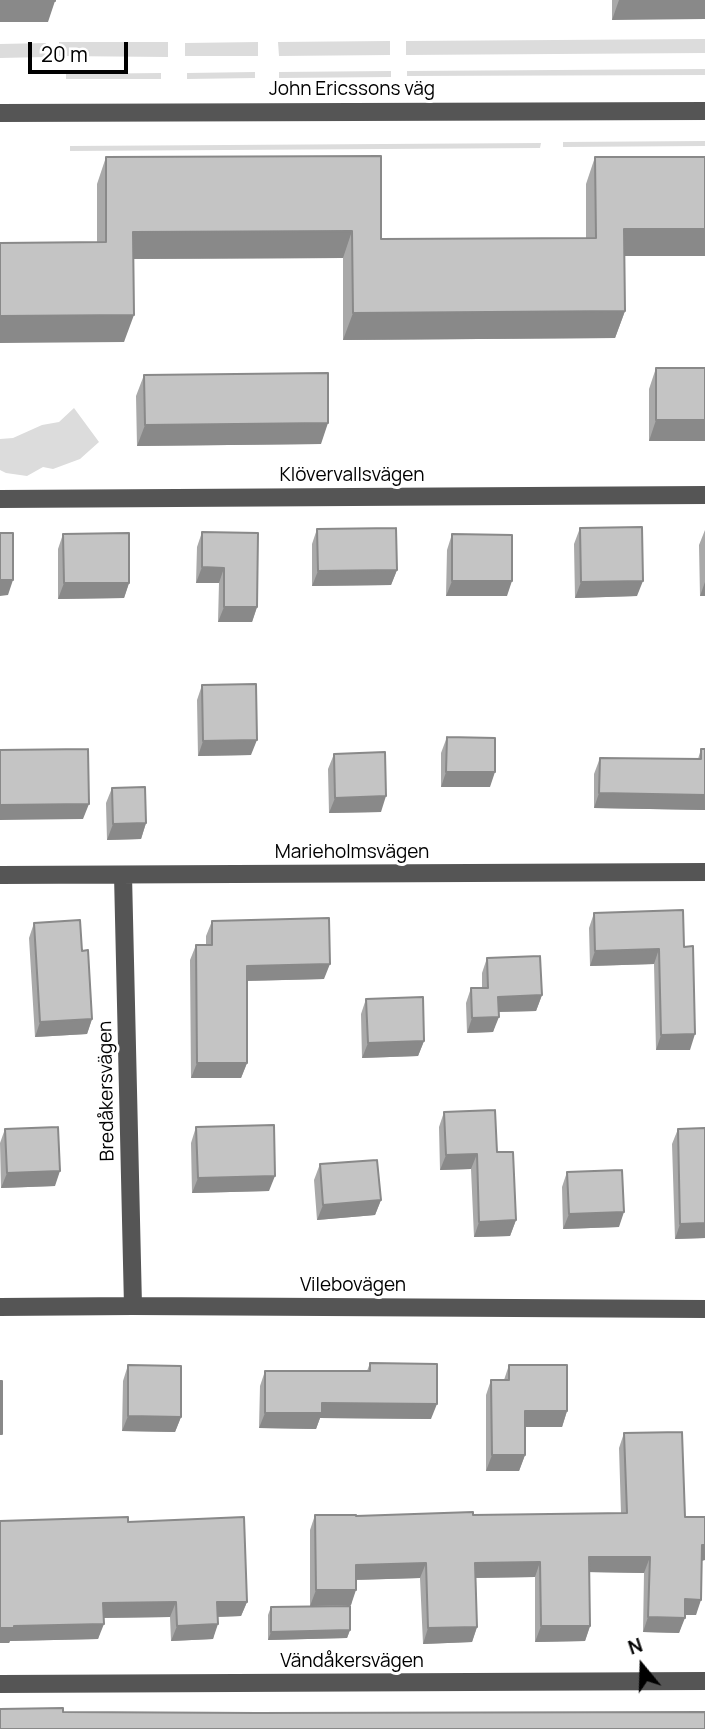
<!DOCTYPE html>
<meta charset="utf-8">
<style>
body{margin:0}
#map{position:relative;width:705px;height:1729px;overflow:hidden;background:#fff;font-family:Manrope,sans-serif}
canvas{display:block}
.north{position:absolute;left:607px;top:1631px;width:70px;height:70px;-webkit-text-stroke:5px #fff;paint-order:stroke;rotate:341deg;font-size:19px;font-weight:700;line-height:28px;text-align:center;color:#000}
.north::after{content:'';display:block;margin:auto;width:24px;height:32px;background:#000;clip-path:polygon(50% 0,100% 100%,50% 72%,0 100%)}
.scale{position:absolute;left:28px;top:42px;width:100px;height:32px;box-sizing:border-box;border:4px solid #000;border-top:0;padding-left:9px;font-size:21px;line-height:24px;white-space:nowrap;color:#000;-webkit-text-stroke:5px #fff;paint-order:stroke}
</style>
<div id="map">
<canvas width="705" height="1729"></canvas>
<div class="north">N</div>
<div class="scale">20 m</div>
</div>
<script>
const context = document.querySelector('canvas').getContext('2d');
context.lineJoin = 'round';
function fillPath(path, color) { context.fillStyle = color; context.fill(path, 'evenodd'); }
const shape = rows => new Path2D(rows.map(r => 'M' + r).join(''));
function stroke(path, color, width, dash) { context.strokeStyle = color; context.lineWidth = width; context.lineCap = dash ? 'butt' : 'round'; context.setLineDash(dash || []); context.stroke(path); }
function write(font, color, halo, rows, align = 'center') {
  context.font = font + ' Manrope,sans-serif'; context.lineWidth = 6; context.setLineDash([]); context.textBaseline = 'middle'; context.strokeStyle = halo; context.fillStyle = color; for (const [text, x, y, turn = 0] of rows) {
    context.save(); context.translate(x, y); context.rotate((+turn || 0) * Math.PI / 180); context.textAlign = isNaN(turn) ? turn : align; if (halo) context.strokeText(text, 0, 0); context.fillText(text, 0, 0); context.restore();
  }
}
fillPath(shape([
 [705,39,705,53,406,55,406,41],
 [390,41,390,55,279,56,278,42],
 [59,42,168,42,168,57,59,56],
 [258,42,258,56,185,56,185,43],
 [46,43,46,57,0,58,0,44],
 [705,69,705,75,407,76,407,71],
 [391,71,391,77,279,78,279,72],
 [255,72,255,78,187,79,187,73],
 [161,73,161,79,66,79,66,74],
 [705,141,705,146,563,147,563,142],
 [541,143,540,148,70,151,70,146],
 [74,408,99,442,80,459,53,469,43,467,27,476,6,473,0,470,0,439,13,438,42,425,59,422]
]), '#dcdcdc');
stroke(shape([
 [0,113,705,111],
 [0,499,705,495],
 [0,875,705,872],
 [123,875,133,1306],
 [0,1307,133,1306,705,1309],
 [0,1684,705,1681]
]), '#555', 18);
fillPath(shape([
 [612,0,705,0,612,20],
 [106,157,381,239,586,238,586,184,595,157,624,256,625,311,615,338,343,340,343,258,134,259,124,342,97,242,97,184],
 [656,368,705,368,705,441,649,441,649,389],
 [144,375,321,444,137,446,136,396],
 [580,528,637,596,575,598,574,544],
 [317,529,397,570,391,585,312,586,312,544],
 [705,530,705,596,700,596,699,545],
 [202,532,257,607,252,622,218,622,219,583,196,583,197,547],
 [63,534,129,583,124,598,58,599,58,549],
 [452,534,507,596,446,596,447,550],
 [202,685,251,755,198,756,197,700],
 [447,737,490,787,441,787,441,753],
 [701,749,705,749,705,810,594,808,594,774,600,758,698,759],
 [334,754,381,812,329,813,328,769],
 [112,788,146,823,141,839,107,840,106,803],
 [594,913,684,947,690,1050,656,1050,654,964,590,966,589,928],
 [212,921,324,979,247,981,247,1063,241,1078,191,1078,190,960,196,945,206,945,206,936],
 [34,923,82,951,92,1019,87,1034,35,1037,29,938],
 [487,958,542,995,536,1011,499,1012,493,1032,467,1033,466,1003,471,988,482,988,482,973],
 [366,999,424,1041,418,1056,362,1058,361,1014],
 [444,1112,497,1152,516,1220,510,1236,474,1237,471,1169,440,1170,439,1127],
 [196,1127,269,1191,192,1193,191,1143],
 [705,1128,705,1238,675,1239,672,1144,678,1129],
 [5,1129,55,1186,1,1188,0,1143],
 [320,1164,381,1200,375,1215,317,1220,314,1180],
 [567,1172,619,1227,563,1229,562,1187],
 [370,1363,431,1419,320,1418,316,1429,259,1428,260,1386,265,1371,367,1371],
 [128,1365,181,1417,175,1432,122,1431,123,1381],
 [509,1365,567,1411,562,1427,525,1427,525,1455,519,1471,486,1471,486,1395,491,1380,504,1380],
 [624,1433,685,1517,705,1517,705,1560,702,1561,696,1615,685,1615,679,1633,643,1632,644,1573,590,1572,590,1626,585,1641,535,1642,535,1577,476,1578,477,1627,472,1642,423,1644,420,1578,356,1580,351,1605,310,1606,310,1530,315,1515,356,1516,473,1515,621,1513,619,1448],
 [0,1521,128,1522,247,1602,241,1616,218,1617,213,1639,171,1641,170,1617,104,1618,98,1639,10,1641,9,1643,0,1643],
 [271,1607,350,1630,347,1638,268,1640,268,1615]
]), '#a9a9a9');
fillPath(shape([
 [619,0,705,0,705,19,612,20],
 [0,1,55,1,48,22,0,22],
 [624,229,705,229,705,256,615,256],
 [352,231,343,258,124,259,133,232],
 [625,311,615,338,343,340,353,313],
 [134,315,124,342,0,343,0,316],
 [656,420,705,420,705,441,649,441],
 [328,423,321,444,137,446,145,425],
 [202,567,224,568,219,583,196,583],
 [397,570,391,585,312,586,318,571],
 [0,580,13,580,8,595,0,596],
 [452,581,512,581,507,596,446,596],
 [643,581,637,596,575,598,581,582],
 [705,582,705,596,700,596],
 [64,583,129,583,124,598,58,599],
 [224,607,257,607,252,622,218,622],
 [257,740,251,755,198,756,203,741],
 [446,772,495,772,490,787,441,787],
 [599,793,705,795,705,810,594,808],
 [386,796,381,812,329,813,335,798],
 [89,804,83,819,0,820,0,805],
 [146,823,141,839,107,840,113,824],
 [659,949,654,964,590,966,595,951],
 [330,964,324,979,241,981,247,966],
 [542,995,536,1011,493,1012,498,997],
 [499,1017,493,1032,467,1033,472,1018],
 [92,1019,87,1034,35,1037,40,1022],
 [695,1034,690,1050,656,1050,661,1035],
 [424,1041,418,1056,362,1058,368,1043],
 [197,1063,247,1063,241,1078,191,1078],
 [477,1154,471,1169,440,1170,446,1155],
 [60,1171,55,1186,1,1188,7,1173],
 [275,1176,269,1191,192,1193,198,1178],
 [381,1200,375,1215,317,1220,323,1205],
 [624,1212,619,1227,563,1229,569,1214],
 [516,1220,510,1236,474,1237,479,1222],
 [705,1223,705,1238,675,1239,680,1224],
 [322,1403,437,1404,431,1419,320,1418,316,1429,259,1428,265,1413],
 [525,1411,567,1411,562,1427,519,1427],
 [128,1416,181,1417,175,1432,122,1431],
 [492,1455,525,1455,519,1471,486,1471],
 [702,1545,705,1545,705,1560,697,1561],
 [589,1557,650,1557,644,1573,584,1572],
 [540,1562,535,1577,470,1578,475,1563],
 [426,1563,420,1578,351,1580,356,1565],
 [316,1590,356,1590,351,1605,310,1606],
 [685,1599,701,1600,696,1615,680,1615],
 [176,1602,170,1617,98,1618,103,1603],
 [217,1602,247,1602,241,1616,212,1617],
 [648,1617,685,1618,679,1633,643,1632],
 [104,1624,98,1639,10,1641,9,1643,0,1643,0,1628,14,1626],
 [218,1624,213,1639,171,1641,177,1626],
 [541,1626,590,1626,585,1641,535,1642],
 [477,1627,472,1642,423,1644,428,1628],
 [350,1630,347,1638,268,1640,271,1632]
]), '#898989');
const building = shape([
 [0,0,55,0,55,1,0,1,0,0],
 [381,156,381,239,596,238,595,157,705,157,705,229,624,229,625,311,353,313,352,231,133,232,134,315,0,316,0,243,106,242,106,157,381,156],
 [656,368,705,368,705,420,656,420,656,368],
 [328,373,328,423,145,425,144,375,328,373],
 [642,527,643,581,581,582,580,528,642,527],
 [396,528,397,570,318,571,317,529,396,528],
 [202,532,258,533,257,607,224,607,224,568,202,567,202,532],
 [0,533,13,533,13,580,0,580,0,533],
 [129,533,129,583,64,583,63,534,129,533],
 [452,534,512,535,512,581,452,581,452,534],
 [256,684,257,740,203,741,202,685,256,684],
 [447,737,495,738,495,772,446,772,447,737],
 [88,749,89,804,0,805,0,750,88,749],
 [701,749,705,749,705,795,599,793,600,758,701,759,701,749],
 [385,752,386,796,335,798,334,754,385,752],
 [145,787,146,823,113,824,112,788,145,787],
 [683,910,684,947,693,946,695,1034,661,1035,659,949,595,951,594,913,683,910],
 [329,918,330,964,247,966,247,1063,197,1063,196,945,212,945,212,921,329,918],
 [80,920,82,951,88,950,92,1019,40,1022,34,923,80,920],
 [540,956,542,995,498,997,499,1017,472,1018,471,988,488,988,487,958,540,956],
 [423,997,424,1041,368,1043,366,999,423,997],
 [495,1110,497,1152,513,1152,516,1220,479,1222,477,1154,446,1155,444,1112,495,1110],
 [274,1125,275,1176,198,1178,196,1127,274,1125],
 [58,1127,60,1171,7,1173,5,1129,58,1127],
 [705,1128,705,1223,680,1224,678,1129,705,1128],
 [377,1160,381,1200,323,1205,320,1164,377,1160],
 [622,1170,624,1212,569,1214,567,1172,622,1170],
 [370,1363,437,1364,437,1404,322,1403,322,1413,265,1413,265,1371,370,1371,370,1363],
 [128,1365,181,1366,181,1417,128,1416,128,1365],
 [509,1365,567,1365,567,1411,525,1411,525,1455,492,1455,491,1380,509,1380,509,1365],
 [0,1381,2,1381,2,1434,0,1434,0,1381],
 [682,1432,685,1517,705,1517,705,1545,702,1545,701,1600,685,1599,685,1618,648,1617,650,1557,589,1557,590,1626,541,1626,540,1562,475,1563,477,1627,428,1628,426,1563,356,1565,356,1590,316,1590,315,1515,356,1515,356,1516,473,1512,473,1515,627,1513,624,1433,682,1432],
 [128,1517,128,1522,244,1517,247,1602,217,1602,218,1624,177,1626,176,1602,103,1603,104,1624,14,1626,14,1628,0,1628,0,1521,128,1517],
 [350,1606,350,1630,271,1632,271,1607,350,1606],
 [63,1708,63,1712,257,1713,705,1712,705,1729,0,1729,0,1709,63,1708]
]);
fillPath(building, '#c4c4c4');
stroke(building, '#898989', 2);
write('19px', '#000', '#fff', [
 ["John Ericssons väg",352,90],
 ["Klövervallsvägen",352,476],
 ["Marieholmsvägen",352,853],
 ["Bredåkersvägen",107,1091,-91],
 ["Vilebovägen",353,1286],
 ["Vändåkersvägen",352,1662]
]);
</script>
